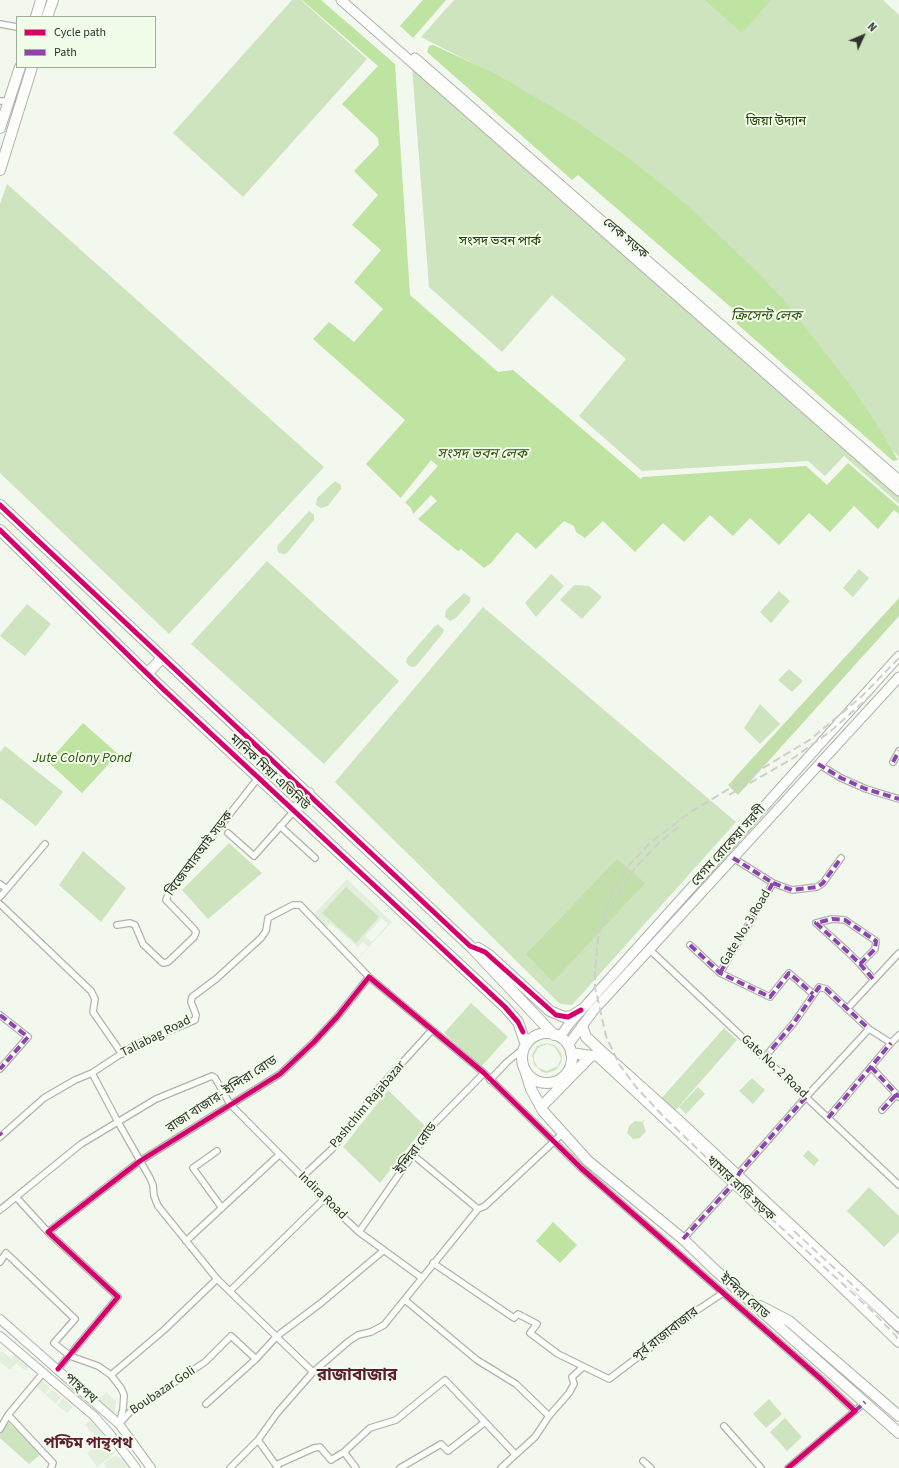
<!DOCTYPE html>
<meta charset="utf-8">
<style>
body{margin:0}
#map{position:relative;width:899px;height:1468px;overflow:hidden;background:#f2f8ed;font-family:"Source Sans 3",sans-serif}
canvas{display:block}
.legend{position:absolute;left:16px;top:16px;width:140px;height:52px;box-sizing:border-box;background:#f1fce9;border:1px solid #a3ab9d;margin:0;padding:5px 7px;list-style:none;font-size:12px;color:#2e322c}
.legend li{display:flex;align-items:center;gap:8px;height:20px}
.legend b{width:20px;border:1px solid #a3ab9d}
.north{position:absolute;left:843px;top:16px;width:40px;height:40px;-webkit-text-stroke:3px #f1fce9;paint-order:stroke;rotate:46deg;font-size:11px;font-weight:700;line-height:16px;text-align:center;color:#2e322c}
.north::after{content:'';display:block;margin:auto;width:14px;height:18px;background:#2e322c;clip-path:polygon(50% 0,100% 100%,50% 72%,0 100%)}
</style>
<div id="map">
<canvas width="899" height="1468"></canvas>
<ul class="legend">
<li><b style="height:5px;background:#d6006c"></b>Cycle path</li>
<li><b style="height:5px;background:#8e44ad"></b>Path</li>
</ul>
<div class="north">N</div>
</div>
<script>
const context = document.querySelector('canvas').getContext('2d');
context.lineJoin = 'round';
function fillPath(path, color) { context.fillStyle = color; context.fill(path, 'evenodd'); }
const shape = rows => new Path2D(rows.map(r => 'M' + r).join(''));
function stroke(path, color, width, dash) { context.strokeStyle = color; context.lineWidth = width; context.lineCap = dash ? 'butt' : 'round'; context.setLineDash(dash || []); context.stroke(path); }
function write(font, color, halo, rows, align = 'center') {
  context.font = font + ' "Source Sans 3","Noto Sans Bengali",sans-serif'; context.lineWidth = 4; context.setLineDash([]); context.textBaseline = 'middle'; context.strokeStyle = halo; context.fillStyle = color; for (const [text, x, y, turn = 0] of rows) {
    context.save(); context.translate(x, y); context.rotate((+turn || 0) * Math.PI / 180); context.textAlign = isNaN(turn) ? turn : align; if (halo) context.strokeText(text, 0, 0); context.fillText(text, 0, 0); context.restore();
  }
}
fillPath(shape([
 [347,879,392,922,356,961,310,918],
 [382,918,388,924,372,942,365,936],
 [330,923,358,947,363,942,368,947,357,959,325,929],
 [2,1351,11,1359,17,1351,32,1363,26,1371,16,1363,10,1370,0,1362,0,1353],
 [40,1379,50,1388,45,1394,35,1385],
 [52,1389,61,1397,56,1404,46,1395],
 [106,1392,116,1401,114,1421,96,1403],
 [63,1398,73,1407,67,1413,57,1405],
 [91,1419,104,1433,98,1439,85,1425],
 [103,1441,114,1454,97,1467,87,1453],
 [116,1455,118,1458,124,1458,129,1468,107,1468,104,1463]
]), '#e3eedd');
fillPath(shape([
 [292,0,301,0,367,59,243,197,173,133],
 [454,0,883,0,899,15,899,461,898,456,500,77,421,37],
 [412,67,899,496,899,504,844,456,825,476,808,461,642,471,579,416,626,359,552,295,502,352,429,287],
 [7,184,324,467,169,634,0,473,0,204],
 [335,481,341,485,341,489,328,506,321,508,316,505,317,498],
 [309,511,314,515,314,520,287,553,284,554,279,553,277,549,278,545],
 [267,561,399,681,324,764,191,644],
 [859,569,869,578,853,597,843,588],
 [551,574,564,586,536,617,525,603],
 [574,585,589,586,602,597,582,619,560,600],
 [779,591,790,601,771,623,760,612],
 [464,593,470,597,470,602,456,618,450,621,445,617,446,610],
 [27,604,51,624,25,656,0,636],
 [483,607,736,822,572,1005,560,1004,335,782],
 [438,624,444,630,443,633,416,666,413,667,409,666,406,662,407,658,435,626],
 [789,669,803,681,792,692,778,680],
 [760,704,780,724,760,744,744,728],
 [5,746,63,792,36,826,0,798,0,752],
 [229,843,262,873,208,919,182,890],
 [83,851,126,888,101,922,59,885],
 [346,887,379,917,356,943,322,913],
 [471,1003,508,1037,481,1067,444,1033],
 [724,1028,737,1040,674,1112,660,1100],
 [547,1043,556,1046,561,1053,562,1058,561,1063,556,1070,547,1073,542,1072,534,1065,532,1055,537,1046],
 [547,1044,555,1047,561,1058,558,1066,547,1071,538,1068,534,1060,534,1055,538,1048],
 [752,1078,765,1090,753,1104,739,1091],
 [698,1087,705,1094,686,1114,679,1107],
 [388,1090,425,1126,380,1183,343,1147],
 [645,1119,643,1123,646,1131,640,1138,633,1139,627,1133,629,1126,635,1121,642,1122],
 [808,1150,819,1160,814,1166,803,1156],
 [869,1187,899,1216,899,1232,884,1247,847,1211],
 [769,1399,782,1414,766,1428,753,1414],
 [785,1418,802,1437,787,1451,770,1432],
 [8,1422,41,1454,29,1464,0,1438,0,1434]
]), '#cee4be');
fillPath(shape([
 [899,598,899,616,738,795,728,785],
 [617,859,645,883,553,982,526,954]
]), '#c2dfaa');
fillPath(shape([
 [302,0,321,0,395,64,410,295,498,372,513,370,641,479,643,477,806,466,827,485,848,463,899,507,899,514,894,510,878,529,854,506,830,532,809,513,779,545,750,518,733,536,710,515,684,542,663,523,635,552,603,521,585,538,576,532,574,526,564,521,536,549,517,532,491,563,484,568,461,549,458,551,418,519,413,514,411,508,366,464,405,420,313,339,329,322,354,342,383,309,354,282,381,250,352,225,378,195,354,171,379,145,378,138,342,104,378,66],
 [423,0,446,0,413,38,400,26],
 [705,0,771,0,742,33],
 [433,45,494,73,574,120,635,163,688,206,752,267,782,298,848,382,874,420,898,460,893,461,736,323,741,316,578,175,572,180,427,52,429,46],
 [83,723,118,754,82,793,48,762],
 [553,1222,577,1245,560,1263,536,1241]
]), '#bfe3a1');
fillPath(shape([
 [431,460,438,466,404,504,399,500],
 [431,495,437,501,418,519,413,514]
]), '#f2f8ed');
const street = shape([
 [0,24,17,27],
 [0,101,9,101],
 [893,762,899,751],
 [818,764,841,778,866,789,899,799],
 [280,826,315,858],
 [228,833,254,856,294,811],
 [773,883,792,890,817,887,823,883,841,858],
 [0,884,7,889],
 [0,897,45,844],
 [0,904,91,991,95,999,93,1012,122,1054],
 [117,925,130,923,135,925,143,944,163,963,168,962,194,937,196,932,194,929,166,900,171,889,258,778],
 [690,945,720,973,770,997,789,973,813,994],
 [649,949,899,1185],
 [860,964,875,949,876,941,845,920,832,919,816,923,849,953,860,964,874,980],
 [720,973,773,883,733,858],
 [847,1009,899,953],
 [0,1015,28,1037,0,1069],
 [764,1058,793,1024,819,987,826,989,869,1029],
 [871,1067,899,1097],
 [92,1073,118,1122,150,1178,153,1185,154,1196,158,1206,217,1279,313,1372],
 [490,1080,507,1062,524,1048],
 [882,1110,896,1095],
 [828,1118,891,1043],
 [0,1137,44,1098,75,1080,92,1073,133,1046,195,1020,196,1015,191,1002,192,997,216,979,261,938,266,931,268,918,293,905,300,905,369,977],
 [217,1151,193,1168,222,1208],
 [412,1154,478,1209],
 [302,1177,332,1149,380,1087,432,1030],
 [16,1197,48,1232],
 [0,1210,81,1144,156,1099,212,1076,215,1078,230,1104,324,1199,359,1232,422,1278],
 [359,1232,434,1124,484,1073],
 [683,1239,734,1183,740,1172,806,1097,869,1029,891,1043,899,1035],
 [186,1241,279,1155],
 [0,1262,6,1253,75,1319,54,1343,70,1356,98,1366,111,1375,121,1388,124,1395,123,1409,119,1424,130,1412,205,1362,231,1336,256,1359],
 [433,1263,514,1318,518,1314,537,1324,530,1333,558,1354,609,1379,659,1341,681,1321,723,1293],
 [230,1291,324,1199],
 [405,1300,477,1360,516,1384,549,1416],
 [58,1369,118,1297,48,1232,140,1161,280,1074,314,1042,337,1017,369,977,484,1073,581,1168,821,1379,855,1411,788,1468],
 [111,1375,164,1330,217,1279],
 [206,1404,256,1359,277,1336,321,1303,383,1251],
 [855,1411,865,1402],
 [8,1415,53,1463,51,1468],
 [485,1422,515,1454],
 [724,1426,761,1468],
 [0,1429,8,1415,43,1373],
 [258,1440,278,1468],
 [344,1452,356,1468],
 [643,1461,651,1468],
 [276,1465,314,1448,320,1447,331,1460,344,1452,370,1428,396,1420,445,1380,485,1422,448,1451,441,1444,400,1468],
 [230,1468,258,1440,278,1412,313,1372,349,1341,358,1335,371,1332,384,1325,478,1209,485,1206,563,1133],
 [501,1468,535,1437,549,1416,569,1393,574,1384,572,1377,583,1367]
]);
const secondary = shape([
 [0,1319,119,1424,151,1468],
 [0,1336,94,1416,110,1434,136,1468]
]);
const primary = shape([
 [341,0,899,491],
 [415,58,899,480],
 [560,1037,569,1024,899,656],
 [568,1045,594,1010,899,677]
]);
const highway = shape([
 [36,17,41,0],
 [47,17,53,0],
 [0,128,20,67],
 [0,170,32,67],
 [0,505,470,946,554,1035],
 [0,530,163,689,505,1007,518,1022,526,1045],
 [147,674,162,658],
 [294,811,309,793],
 [478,948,489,955,550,1011,564,1017,572,1016,581,1010],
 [582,1026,586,1037,601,1051,678,1120,899,1326],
 '522 1058a25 25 0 1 1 50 0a25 25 0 1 1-50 0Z',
 [571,1053,591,1056,597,1055,744,1192,899,1342],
 [525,1070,531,1089,543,1111,588,1161,683,1239,715,1270,899,1433],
 [541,1107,591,1056],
 [760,1306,789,1321,899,1416]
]);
stroke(street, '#afb3ab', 8);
stroke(secondary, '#afb3ab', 10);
stroke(primary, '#afb3ab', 11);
stroke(highway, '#afb3ab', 12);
stroke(street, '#fdfefc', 5.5);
stroke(secondary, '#fdfefc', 8);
stroke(primary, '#fdfefc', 9);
stroke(highway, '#fdfefc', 10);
stroke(shape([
 [899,658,862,696,811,739,689,813,651,842,630,864,615,886,607,905,598,939,595,972,595,987,606,1036,619,1064,636,1087,662,1115,738,1188,870,1309,896,1336,899,1342],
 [729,795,795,757,831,731,872,694],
 [612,906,621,889,635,868,658,844,678,827],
 [794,1231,859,1291]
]), '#cdcfcc', 2, [8, 4]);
stroke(shape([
 [893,762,899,751],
 [818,764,841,778,866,789,899,799],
 [773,883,792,890,817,887,823,883,841,858],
 [690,945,720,973,770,997,789,973,813,994],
 [860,964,875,949,876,941,845,920,832,919,816,923,849,953,860,964,874,980],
 [720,973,773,883,733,858],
 [0,1015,28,1037,0,1069],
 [764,1058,793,1024,819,987,826,989,869,1029],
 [871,1067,899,1097],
 [882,1110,896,1095],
 [828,1118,891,1043],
 [0,1133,2,1135],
 [683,1239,734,1183,740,1172,806,1097],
 [855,1411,865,1402]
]), '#8e44ad', 4, [8, 4]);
stroke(shape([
 [0,505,470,946,485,952,556,1015,568,1017,581,1010],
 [0,530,163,689,505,1007,518,1022,523,1032],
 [58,1369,118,1297,48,1232,140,1161,280,1074,314,1042,337,1017,369,977,484,1073,581,1168,821,1379,855,1411,788,1468]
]), '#d6006c', 5);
write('13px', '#234000', '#f1fce9', [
 ["জিয়া উদ্যান",776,122],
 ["সংসদ ভবন পার্ক",500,242]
]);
write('13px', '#2e322c', '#f1fce9', [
 ["লেক সড়ক",625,239,41],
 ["মানিক মিয়া এভিনিউ",269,773,43],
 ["বেগম রোকেয়া সরণী",729,846,-48],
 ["বিজেআরআই সড়ক",200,854,-53],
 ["Gate No. 3 Road",746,928,-59],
 ["Tallabag Road",156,1037,-27],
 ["Gate No. 2 Road",774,1067,43],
 ["রাজা বাজার- ইন্দিরা রোড",222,1095,-33],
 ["Pashchim Rajabazar",368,1105,-50],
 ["ইন্দিরা রোড",417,1149,-54],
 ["খামার বাড়ি সড়ক",740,1189,43],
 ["Indira Road",322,1196,44],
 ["ইন্দিরা রোড",744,1297,41],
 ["পূর্ব রাজাবাজার",666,1335,-38],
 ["পান্থপথ",80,1389,42],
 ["Boubazar Goli",163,1391,-34]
]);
write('italic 14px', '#325012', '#f1fce9', [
 ["ক্রিসেন্ট লেক",766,317],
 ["সংসদ ভবন লেক",482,455],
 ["Jute Colony Pond",82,759]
]);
write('bold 15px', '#5f1c35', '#f1fce9', [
 ["পশ্চিম পান্থপথ",88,1445]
]);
write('bold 17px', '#5f1c35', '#f1fce9', [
 ["রাজাবাজার",357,1376]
]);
</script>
